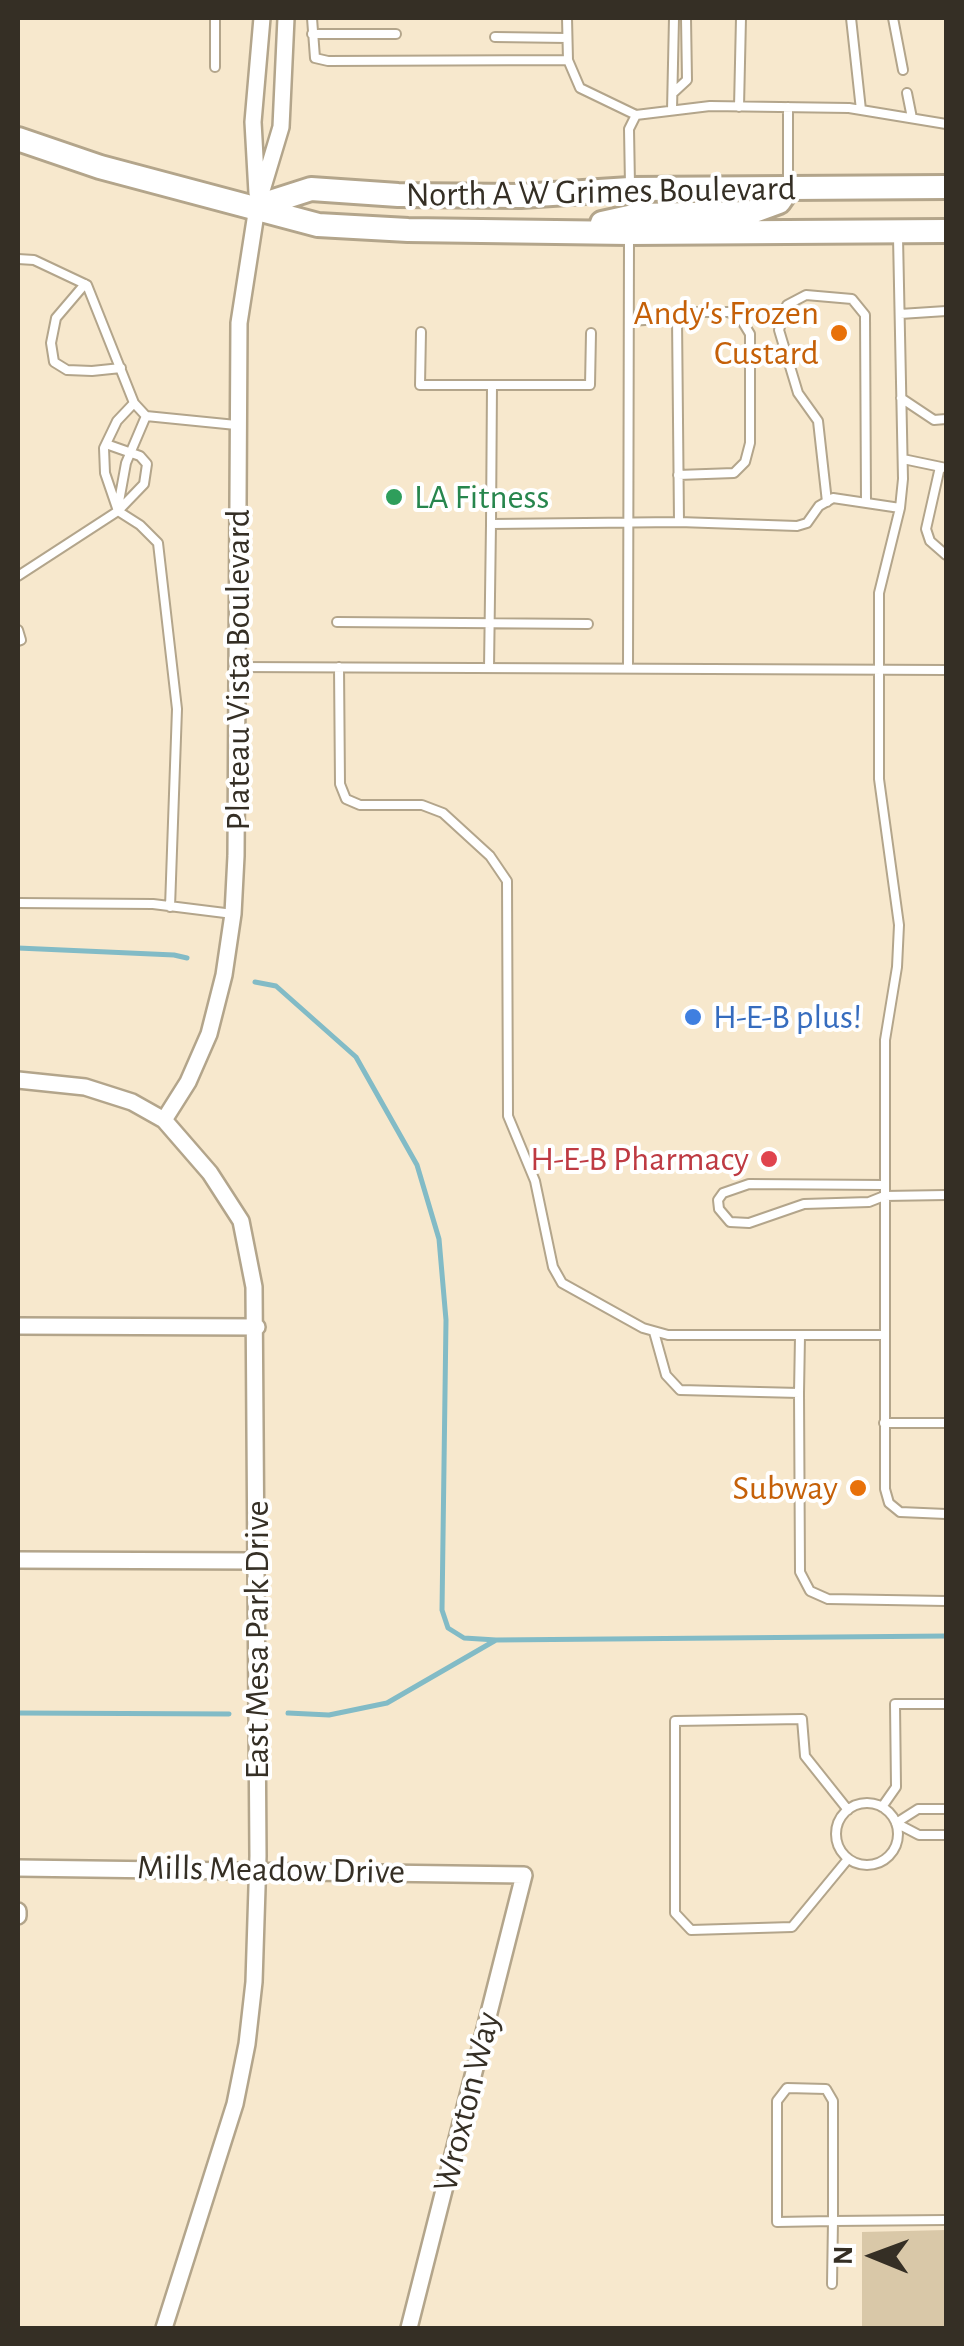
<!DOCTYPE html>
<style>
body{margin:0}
#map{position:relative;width:964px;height:2346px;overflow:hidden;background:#f7e8cd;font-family:"Alegreya Sans",sans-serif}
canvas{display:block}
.frame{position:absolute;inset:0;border:20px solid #352f25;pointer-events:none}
.north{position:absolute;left:824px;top:2206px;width:100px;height:100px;-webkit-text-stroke:8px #fff;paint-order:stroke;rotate:271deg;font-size:28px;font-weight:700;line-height:40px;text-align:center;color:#352f25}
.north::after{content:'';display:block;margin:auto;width:35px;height:45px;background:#352f25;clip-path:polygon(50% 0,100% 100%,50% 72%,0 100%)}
</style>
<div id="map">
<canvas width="964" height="2346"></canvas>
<div class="frame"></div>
<div class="north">N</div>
</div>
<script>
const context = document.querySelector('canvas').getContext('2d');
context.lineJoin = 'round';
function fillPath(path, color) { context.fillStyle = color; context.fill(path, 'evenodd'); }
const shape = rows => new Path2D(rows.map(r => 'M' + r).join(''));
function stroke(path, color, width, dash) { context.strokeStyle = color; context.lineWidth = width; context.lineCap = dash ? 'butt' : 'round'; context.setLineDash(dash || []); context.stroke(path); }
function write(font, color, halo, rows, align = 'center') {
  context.font = font + ' "Alegreya Sans",sans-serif'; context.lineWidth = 8; context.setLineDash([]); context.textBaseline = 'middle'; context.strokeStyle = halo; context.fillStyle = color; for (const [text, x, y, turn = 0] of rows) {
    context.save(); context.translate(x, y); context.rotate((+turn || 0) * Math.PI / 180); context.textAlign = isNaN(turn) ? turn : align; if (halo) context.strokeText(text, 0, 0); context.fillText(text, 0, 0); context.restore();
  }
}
fillPath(shape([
 [946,2230,944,2328,862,2328,862,2232]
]), '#d9c8a8');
stroke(shape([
 [18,948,174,955,187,958],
 [255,982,276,986,356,1057,417,1165,439,1239,446,1320,442,1610,448,1628,464,1638,496,1640],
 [18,1713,229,1714],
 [288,1713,329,1715,387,1703,496,1640,946,1636]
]), '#82bbc6', 5);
const service = shape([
 [215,18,215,67],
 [312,18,315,58,328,61,568,60,580,88,636,115],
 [567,18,568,60],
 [851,18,861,110],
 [893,18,903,70],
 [312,34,396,34],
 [495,37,567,38],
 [674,92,687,80,686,18],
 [907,93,912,118],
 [739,107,741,18],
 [788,107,788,183],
 [672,110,674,18],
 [630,185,629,129,636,115,710,106,849,108,946,124],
 [898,237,903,479,900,508,879,593,879,779,899,925,897,967,885,1040,885,1489,889,1503,900,1512,946,1514],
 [18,259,34,260,87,285,134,403,146,416,236,425],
 [85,284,56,318,51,343,54,362,67,370,92,371,121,368],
 [900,314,946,311],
 [677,318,691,312,729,312,742,321,750,334,750,443,745,462,734,473,678,475],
 [421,332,420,385,492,385,491,524],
 [492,385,590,385,591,333],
 [901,398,934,420,946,419],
 [134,403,117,421,104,448,105,473,118,511,140,525,158,543,177,709,170,907],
 [903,459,946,468],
 [940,467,926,529,930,541,946,555],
 [827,502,818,421,798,393,779,330,787,305,806,295,852,299,865,315,866,502],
 [118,507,126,463,146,416],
 [679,522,797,526,807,523,819,506,833,498,900,508],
 [18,576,118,511,144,484,147,464,140,456,106,444],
 [337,622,588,624],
 [18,630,21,640,18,641],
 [237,667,946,670],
 [339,667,340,784,346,799,360,805,422,805,443,813,490,856,507,881,508,1116,535,1181,553,1267,562,1283,643,1328,668,1335,884,1335],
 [628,667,629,237],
 [489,668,491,524,679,522,677,318,629,321],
 [18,903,153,904,233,914],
 [884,1185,749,1184,723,1193,718,1200,719,1209,730,1222,749,1223,804,1204,869,1202,884,1196,946,1195],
 [654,1332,666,1375,680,1390,799,1393,800,1572,810,1591,828,1599,946,1601],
 [799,1393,800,1336],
 [884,1423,946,1423],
 '836 1834a31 31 0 1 1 62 0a31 31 0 1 1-62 0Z',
 [882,1807,896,1787,895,1704,946,1704],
 [848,1810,805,1756,802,1719,675,1721,675,1913,691,1930,792,1927,848,1859],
 [896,1823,918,1809,946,1809],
 [896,1823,919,1835,946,1835],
 [832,2284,833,2221,833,2101,826,2089,787,2088,777,2101,777,2222,833,2221,946,2220]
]);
const minor = shape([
 [257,193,253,122,262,18],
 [18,1080,85,1087,132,1102,164,1120,210,1173,241,1221,254,1287,258,1856,254,1982,247,2044,235,2104,164,2328],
 [164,1120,188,1082,209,1034,224,975,233,914,236,856,239,323,257,207,281,127,286,18],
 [18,1326,257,1327],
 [18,1560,256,1561],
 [18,1868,524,1875,409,2328],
 [18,1911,18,1916]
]);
const secondary = shape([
 [18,139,100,167,318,225,408,230,629,233,946,231],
 [258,206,311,189,398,195,521,196,630,189,946,187],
 [602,223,638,215,749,213,779,202,788,189]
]);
stroke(service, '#b3a58b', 12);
stroke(minor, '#b3a58b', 20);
stroke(secondary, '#b3a58b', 28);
stroke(service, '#fff', 8);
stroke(minor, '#fff', 15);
stroke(secondary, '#fff', 22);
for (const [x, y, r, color] of [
 [839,333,10,"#e8710a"],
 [394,497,10,"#2e9e5b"],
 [693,1017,10,"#3f7fe0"],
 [769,1159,10,"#e0444e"],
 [858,1488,10,"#e8710a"]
]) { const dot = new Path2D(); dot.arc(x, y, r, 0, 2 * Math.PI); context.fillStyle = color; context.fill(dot); stroke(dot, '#fff', 4); }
write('35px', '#352f25', '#fff', [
 ["North A W Grimes Boulevard",601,192,-1],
 ["Plateau Vista Boulevard",238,670,-90],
 ["East Mesa Park Drive",257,1640,-90],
 ["Mills Meadow Drive",271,1870,1],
 ["Wroxton Way",467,2102,-76]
]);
write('35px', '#c56008', '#fff', [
 ["Andy's Frozen",819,313],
 ["Custard",819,353],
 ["Subway",838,1488]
], 'right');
write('35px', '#27864d', '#fff', [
 ["LA Fitness",414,497]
], 'left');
write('35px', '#366cbe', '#fff', [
 ["H-E-B plus!",713,1017]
], 'left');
write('35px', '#be3a42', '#fff', [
 ["H-E-B Pharmacy",749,1159]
], 'right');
</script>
